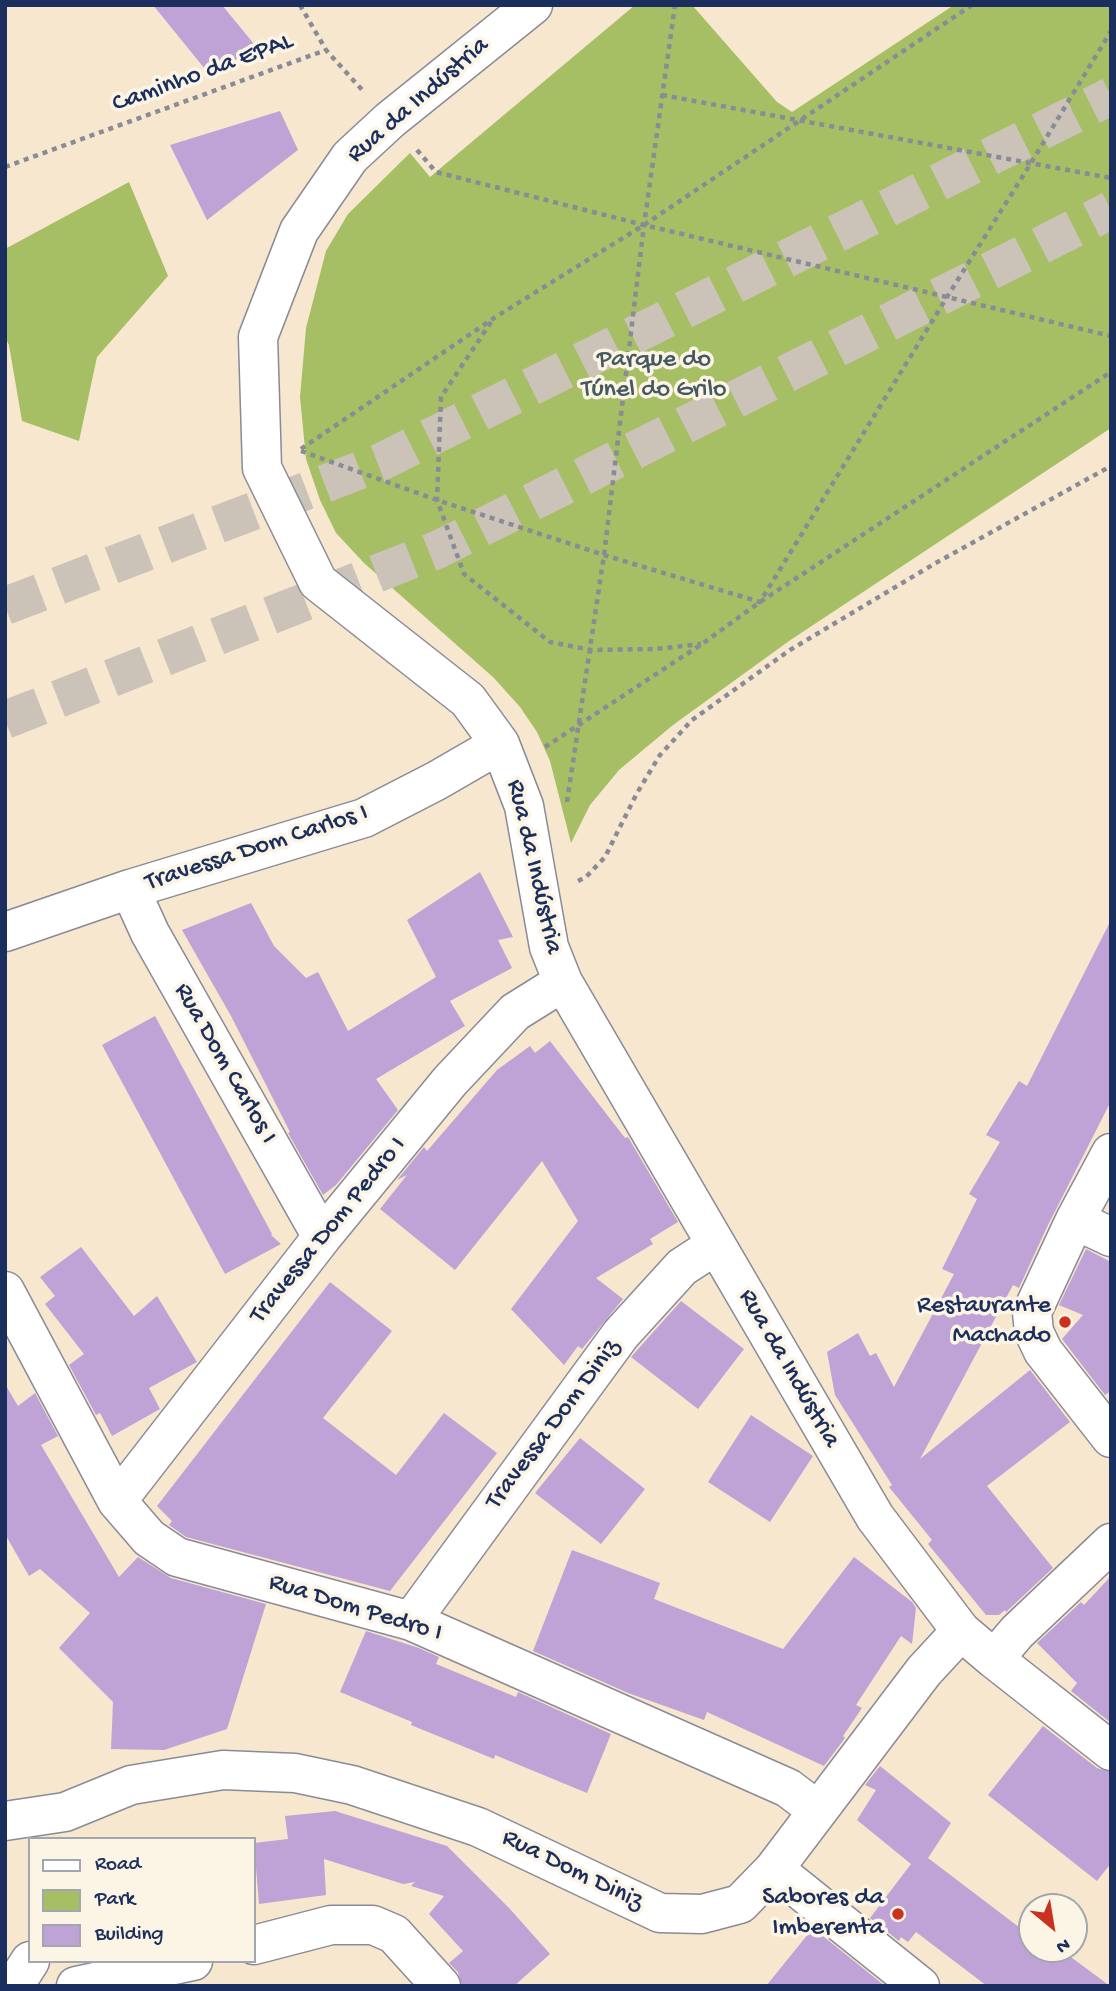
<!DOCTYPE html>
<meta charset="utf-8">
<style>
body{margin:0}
#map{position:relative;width:1116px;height:1991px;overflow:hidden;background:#f7e7cf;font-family:"Gochi Hand",sans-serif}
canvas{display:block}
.frame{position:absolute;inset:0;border:7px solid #1b2f5e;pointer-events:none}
.legend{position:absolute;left:28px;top:1837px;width:228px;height:126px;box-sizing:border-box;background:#fcf5e5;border:2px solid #a2a6af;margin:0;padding:9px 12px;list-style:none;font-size:21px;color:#1b2f5e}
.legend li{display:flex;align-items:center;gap:14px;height:35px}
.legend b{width:35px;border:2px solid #a2a6af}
.north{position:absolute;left:1018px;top:1893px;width:70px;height:70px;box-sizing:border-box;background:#fcf5e5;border:2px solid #a2a6af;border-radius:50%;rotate:150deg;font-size:19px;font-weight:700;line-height:28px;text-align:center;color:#1b2f5e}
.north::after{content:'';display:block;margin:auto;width:24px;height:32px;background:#c8321e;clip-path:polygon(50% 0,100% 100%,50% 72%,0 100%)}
</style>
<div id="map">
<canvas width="1116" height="1991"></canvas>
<div class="frame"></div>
<ul class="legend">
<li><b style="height:9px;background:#fff"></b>Road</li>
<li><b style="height:19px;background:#a6be64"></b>Park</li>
<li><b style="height:19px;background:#bfa2d6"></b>Building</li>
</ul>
<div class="north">N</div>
</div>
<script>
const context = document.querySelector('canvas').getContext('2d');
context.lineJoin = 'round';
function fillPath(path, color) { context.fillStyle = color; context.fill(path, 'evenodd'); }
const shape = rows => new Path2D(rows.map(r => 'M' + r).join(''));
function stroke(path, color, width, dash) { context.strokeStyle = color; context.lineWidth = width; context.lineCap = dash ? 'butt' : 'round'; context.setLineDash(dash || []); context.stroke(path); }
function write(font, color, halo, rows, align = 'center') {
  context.font = font + ' "Gochi Hand",sans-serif'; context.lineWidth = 7; context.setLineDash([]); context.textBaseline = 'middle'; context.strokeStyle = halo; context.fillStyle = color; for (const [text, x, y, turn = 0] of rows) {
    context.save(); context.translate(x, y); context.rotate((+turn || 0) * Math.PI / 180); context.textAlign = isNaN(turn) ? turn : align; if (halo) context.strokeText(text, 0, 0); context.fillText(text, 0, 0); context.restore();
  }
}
fillPath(shape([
 [635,5,692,5,777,102,792,112,954,5,1111,5,1111,428,789,641,673,725,619,770,590,805,571,843,550,761,537,732,520,707,494,678,364,563,336,533,320,500,306,459,300,397,306,328,326,251,348,214,410,153,430,177],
 [129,182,168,276,97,357,79,441,22,421,9,345,5,337,5,249]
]), '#a6be64');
fillPath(shape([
 [153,5,222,5,254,44,213,79],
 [280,111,298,150,207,220,170,145],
 [480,872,513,937,498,940,512,968,450,1001,465,1026,376,1079,398,1110,336,1185,323,1195,288,1133,290,1132,231,1016,182,930,251,903,274,946,306,978,318,972,348,1031,436,977,407,920],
 [1111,920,1111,1101,1047,1227,1019,1288,1013,1285,920,1459,1030,1370,1070,1422,987,1486,1053,1568,1006,1612,1005,1610,999,1615,986,1615,928,1544,932,1540,889,1487,892,1485,835,1395,827,1352,858,1333,870,1356,876,1353,894,1387,954,1274,942,1269,977,1199,969,1194,1000,1142,986,1135,1019,1081,1027,1086],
 [155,1016,272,1234,271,1235,281,1244,225,1274,102,1045],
 [550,1041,625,1138,628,1137,678,1222,650,1239,653,1244,596,1278,623,1299,582,1349,578,1346,564,1365,511,1309,578,1221,542,1161,455,1270,380,1209,407,1175,397,1180,424,1147,427,1151,497,1070,530,1046,535,1053],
 [81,1247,134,1316,157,1296,197,1362,149,1388,160,1409,112,1436,100,1413,96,1415,69,1365,84,1354,45,1304,55,1296,40,1277],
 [1086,1249,1111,1262,1111,1391,1105,1395,1062,1339,1083,1315,1059,1305],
 [330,1282,392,1331,323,1418,396,1475,444,1413,497,1453,390,1591,186,1537,169,1525,172,1521,157,1506],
 [681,1301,744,1349,698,1409,631,1357],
 [5,1384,18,1406,35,1393,58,1436,41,1445,119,1577,138,1557,171,1578,266,1604,227,1729,164,1750,111,1749,113,1702,59,1648,90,1613,40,1569,29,1576,5,1534],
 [751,1415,813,1456,770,1522,708,1482],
 [580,1438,645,1489,601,1544,535,1493],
 [572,1550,660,1583,654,1599,783,1649,854,1557,912,1602,916,1608,912,1644,901,1636,856,1705,862,1708,843,1736,845,1738,824,1766,707,1712,704,1720,628,1693,533,1651],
 [1111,1576,1111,1723,1071,1691,1077,1683,1037,1643,1081,1602,1084,1605],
 [366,1631,419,1648,439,1657,436,1664,516,1697,518,1692,611,1734,587,1793,495,1755,494,1759,411,1725,412,1722,340,1692],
 [1043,1726,1097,1768,1111,1772,1111,1863,1097,1881,988,1795],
 [880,1766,951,1823,928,1858,1032,1937,1032,1949,1060,1949,1110,1986,987,1986,916,1932,908,1942,901,1937,899,1941,870,1918,911,1864,857,1820,876,1790,865,1785],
 [335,1811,447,1846,510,1909,550,1954,514,1986,462,1986,458,1972,449,1963,463,1951,429,1914,444,1896,411,1886,415,1882,403,1884,324,1859,326,1895,259,1904,254,1843,288,1839,285,1816],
 [813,1928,885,1986,766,1986]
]), '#bfa2d6');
stroke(shape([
 [5,606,379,463,1111,96],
 [5,720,439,549,1111,210]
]), '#cbc2b8', 38, [38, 19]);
const street = shape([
 [533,5,390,120,350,157,299,231,258,337,262,468,318,582,468,700,500,744,524,806,549,947,563,982,875,1517,961,1631,994,1659,1111,1751],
 [130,889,150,933,322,1237],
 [5,932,130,889,364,818,436,781,500,744],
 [1111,1153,1075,1220,1032,1312,1034,1332,1043,1351,1111,1438],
 [1075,1220,1111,1237],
 [5,1291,117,1501,149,1538,177,1557,411,1621,788,1788,817,1810],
 [117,1501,322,1237,450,1081,515,1012,563,982],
 [411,1621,621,1334,682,1267,716,1245],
 [994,1659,1017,1632,1111,1543],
 [5,1821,65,1812,131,1785,223,1770,295,1773,352,1785,478,1827,660,1913,702,1914,740,1904,774,1869,924,1671,961,1631],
 [774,1869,920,1986],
 [254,1945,331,1925,373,1925,394,1934,441,1986],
 [14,1986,30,1961],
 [76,1986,193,1961]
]);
stroke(street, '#898b96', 41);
stroke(shape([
 [300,5,326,50],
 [662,95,1111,178],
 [417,150,436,172,644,225,1111,336],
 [5,167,326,50,364,92],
 [491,322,441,397,437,500,464,574,550,642,591,650,656,649,701,644],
 [301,449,494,318,644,225,972,5],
 [301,451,437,500,604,555,760,602,947,297,1031,163,1111,31],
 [545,747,702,644,760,602,1111,372],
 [567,802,604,555,644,225,675,5],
 [578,881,586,877,605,857,637,793,660,755,692,720,790,650,934,564,1111,466]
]), '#898b96', 4.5, [5, 5]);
stroke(street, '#fff', 38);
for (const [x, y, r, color] of [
 [1065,1322,7,"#c8321e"],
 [898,1914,7,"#c8321e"]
]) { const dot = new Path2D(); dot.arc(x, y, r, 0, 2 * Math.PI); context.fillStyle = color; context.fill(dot); stroke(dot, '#fcf5e5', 2.5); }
write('26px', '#1b2f5e', '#fcf5e5', [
 ["Caminho da EPAL",203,74,-20],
 ["Rua da Indústria",419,101,-41],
 ["Travessa Dom Carlos I",257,849,-18],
 ["Rua da Indústria",533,867,77],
 ["Rua Dom Carlos I",224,1064,60],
 ["Travessa Dom Pedro I",329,1231,-51],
 ["Rua da Indústria",788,1369,60],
 ["Travessa Dom Diniz",554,1425,-53],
 ["Rua Dom Pedro I",355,1609,17],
 ["Rua Dom Diniz",572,1871,26]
]);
write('26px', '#455a60', '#fcf5e5', [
 ["Parque do",654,361],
 ["Túnel do Grilo",654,391]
]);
write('26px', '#1b2f5e', '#fcf5e5', [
 ["Restaurante",1051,1307],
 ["Machado",1051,1337],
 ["Sabores da",884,1899],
 ["Imberenta",884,1929]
], 'right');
</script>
